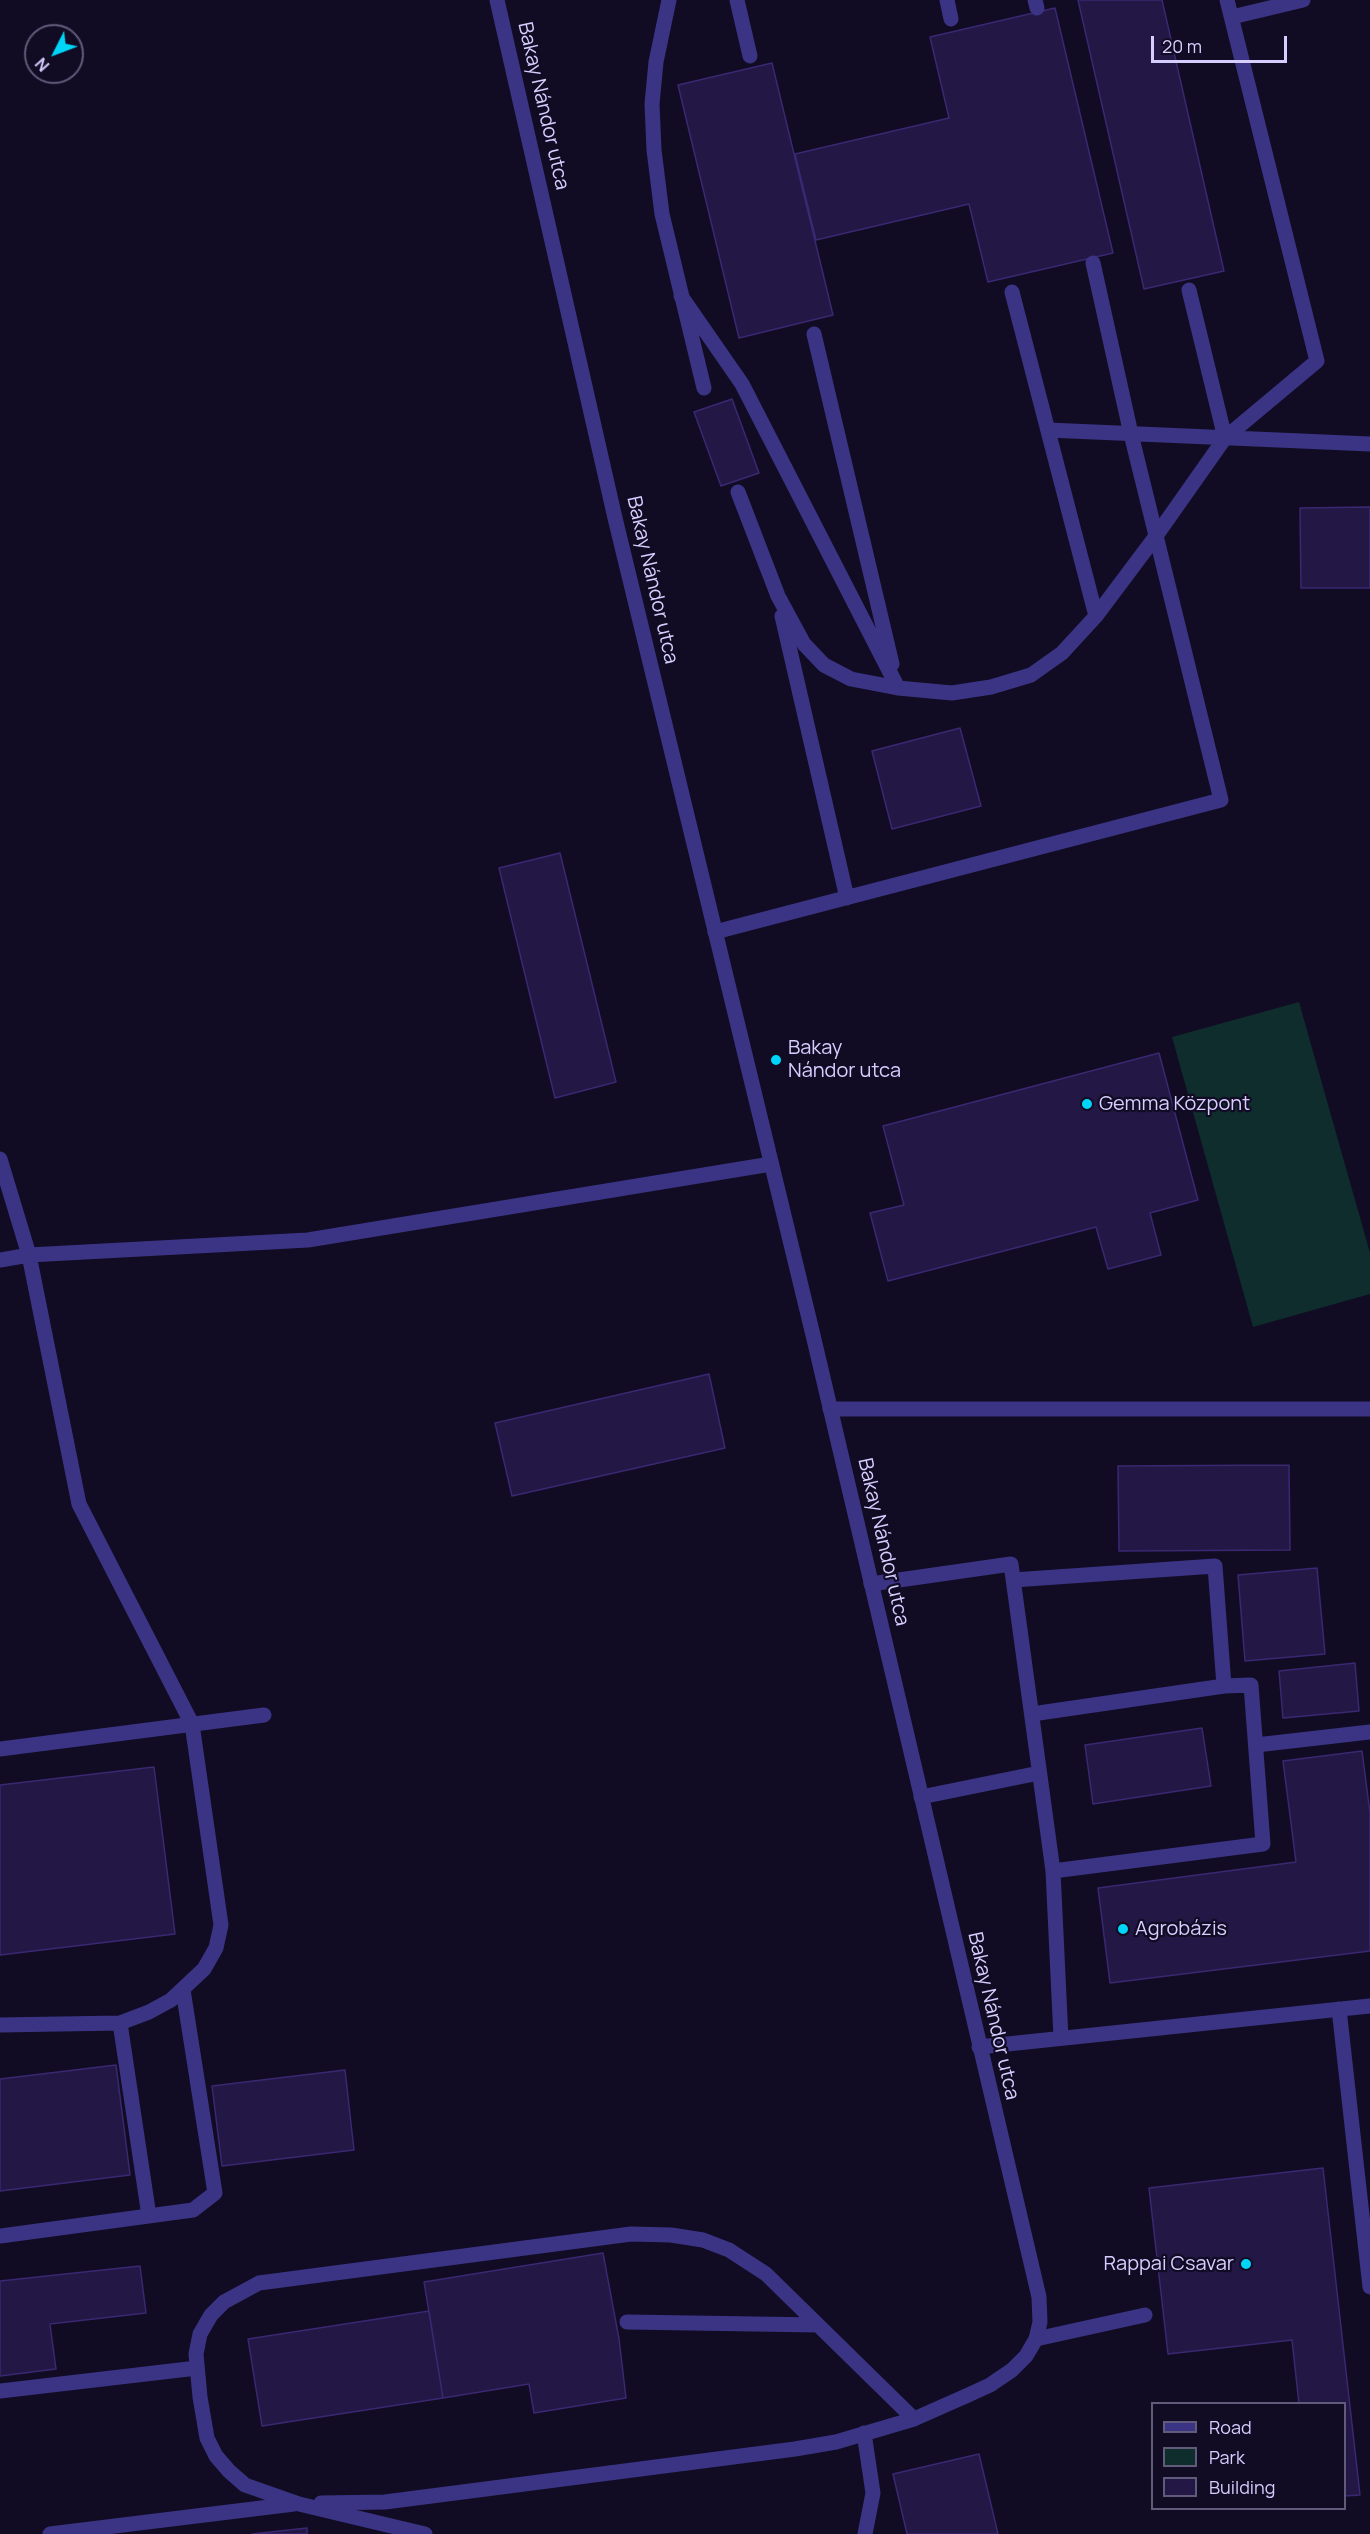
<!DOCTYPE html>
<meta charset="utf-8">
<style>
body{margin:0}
#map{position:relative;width:1370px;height:2534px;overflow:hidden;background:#110c23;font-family:Manrope,sans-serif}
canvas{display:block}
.legend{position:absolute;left:1151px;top:2402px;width:195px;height:108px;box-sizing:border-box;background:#110c23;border:2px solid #605a7b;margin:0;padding:8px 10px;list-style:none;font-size:18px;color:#d6ceff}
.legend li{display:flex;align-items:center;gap:12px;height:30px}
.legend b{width:30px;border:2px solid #605a7b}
.north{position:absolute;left:24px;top:24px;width:60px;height:60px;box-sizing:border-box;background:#110c23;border:2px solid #605a7b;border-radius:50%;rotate:228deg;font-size:16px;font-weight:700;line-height:24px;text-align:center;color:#d6ceff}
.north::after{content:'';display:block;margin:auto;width:21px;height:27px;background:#00d5f9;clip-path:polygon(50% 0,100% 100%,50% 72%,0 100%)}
.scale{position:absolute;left:1151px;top:36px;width:136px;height:27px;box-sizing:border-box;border:3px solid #d6ceff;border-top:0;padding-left:8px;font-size:18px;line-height:21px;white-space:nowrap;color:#d6ceff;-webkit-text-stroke:4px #110c23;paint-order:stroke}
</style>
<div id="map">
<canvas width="1370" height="2534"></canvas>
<ul class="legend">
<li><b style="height:8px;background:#3b3485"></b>Road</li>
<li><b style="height:16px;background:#0f2d2d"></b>Park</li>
<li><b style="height:16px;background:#231745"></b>Building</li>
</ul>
<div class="north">N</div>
<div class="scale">20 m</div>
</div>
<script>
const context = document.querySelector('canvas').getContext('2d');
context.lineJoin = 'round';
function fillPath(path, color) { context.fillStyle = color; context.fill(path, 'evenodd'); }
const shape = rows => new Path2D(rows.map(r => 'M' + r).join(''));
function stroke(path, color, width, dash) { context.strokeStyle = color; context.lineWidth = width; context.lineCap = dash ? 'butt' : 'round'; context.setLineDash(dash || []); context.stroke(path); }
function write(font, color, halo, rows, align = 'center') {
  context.font = font + ' Manrope,sans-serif'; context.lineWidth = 4.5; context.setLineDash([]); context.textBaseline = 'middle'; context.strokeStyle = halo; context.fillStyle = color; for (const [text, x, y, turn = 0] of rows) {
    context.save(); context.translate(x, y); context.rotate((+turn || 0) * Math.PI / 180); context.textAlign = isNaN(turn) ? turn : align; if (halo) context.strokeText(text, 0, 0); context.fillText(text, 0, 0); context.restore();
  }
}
fillPath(shape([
 [1299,1002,1370,1253,1370,1294,1253,1327,1172,1037]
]), '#0f2d2d');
const building = shape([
 [1078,0,1162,0,1224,271,1144,289,1078,0],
 [1055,8,1113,253,988,282,969,204,816,240,795,154,949,118,930,37,1055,8],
 [772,63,833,315,739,338,678,85,772,63],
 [732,399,759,473,721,486,694,412,732,399],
 [1370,507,1370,588,1301,588,1300,508,1370,507],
 [960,728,981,806,892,829,872,751,960,728],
 [560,853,616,1082,555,1098,499,868,560,853],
 [1159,1053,1198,1200,1150,1213,1161,1255,1108,1269,1096,1227,888,1281,870,1213,904,1205,883,1126,1159,1053],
 [709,1374,725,1448,512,1496,495,1423,709,1374],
 [1289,1465,1290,1550,1119,1551,1118,1466,1289,1465],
 [1317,1568,1325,1654,1245,1661,1238,1575,1317,1568],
 [1355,1663,1359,1711,1283,1718,1279,1671,1355,1663],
 [1202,1728,1211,1786,1093,1804,1085,1745,1202,1728],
 [1362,1751,1370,1813,1370,1951,1110,1983,1098,1888,1296,1862,1283,1761,1362,1751],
 [154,1767,175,1934,0,1955,0,1785,154,1767],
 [116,2065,130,2175,0,2191,0,2079,116,2065],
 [345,2070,354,2150,222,2166,212,2086,345,2070],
 [1323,2168,1360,2495,1344,2496,1344,2404,1299,2404,1292,2340,1168,2354,1149,2188,1323,2168],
 [603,2253,619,2339,626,2398,534,2413,529,2384,443,2398,424,2282,603,2253],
 [140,2266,146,2313,50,2324,56,2369,0,2376,0,2281,140,2266],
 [429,2311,443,2398,262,2426,248,2339,429,2311],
 [979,2454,998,2534,907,2534,893,2474,979,2454],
 [307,2528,307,2534,252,2534,307,2528]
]);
fillPath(building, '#231745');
stroke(building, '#3a2872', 1.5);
stroke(shape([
 [669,0,656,62,652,104,654,150,662,214,704,388],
 [737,0,750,56],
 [947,0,951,19],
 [1035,0,1037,8],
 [1232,17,1303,0],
 [1189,290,1225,438],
 [1012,292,1096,616],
 [681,296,742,384,898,688],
 [814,334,892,664],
 [1048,430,1370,444],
 [738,492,778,596,804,644,824,665,851,679,898,688,952,693,991,687,1031,675,1062,653,1096,616,1156,536,1225,438,1317,361,1227,0],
 [782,616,847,898],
 [715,932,1221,800,1131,434,1093,263],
 [0,1159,29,1255,79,1504,192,1724,221,1925,216,1948,204,1969,171,2000,149,2012,120,2023,0,2025],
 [0,1260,29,1255,308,1240,771,1164],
 [830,1409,1370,1409],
 [1013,1580,1215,1566,1224,1686],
 [871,1584,1011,1564,1053,1871,1061,2038],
 [1032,1714,1224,1686,1251,1685,1263,1844,1053,1871],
 [1256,1745,1370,1732],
 [0,1749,264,1715],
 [921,1797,1039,1773],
 [1339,2009,1370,2287],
 [120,2023,149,2216],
 [979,2047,1370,2006],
 [0,2236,193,2210,215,2193,183,1990],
 [627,2322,818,2325],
 [1036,2339,1145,2315],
 [0,2391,197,2368],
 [864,2433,873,2493,865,2534],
 [321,2503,385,2502,795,2449,836,2442,914,2419,966,2396],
 [50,2534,294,2504],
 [425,2534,299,2504,245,2485,229,2471,216,2456,207,2438,200,2397,196,2354,200,2334,211,2315,224,2302,259,2283,631,2234,671,2235,703,2240,729,2250,766,2274,914,2419]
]), '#3b3485', 15);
stroke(shape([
 [497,0,615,518,813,1335,1039,2297,1040,2322,1036,2339,1026,2356,1012,2370,990,2385,966,2396]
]), '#3b3485', 15);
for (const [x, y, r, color] of [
 [776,1060,6,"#00d5f9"],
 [1087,1104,6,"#00d5f9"],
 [1123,1929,6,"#00d5f9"],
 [1246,2264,6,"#00d5f9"]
]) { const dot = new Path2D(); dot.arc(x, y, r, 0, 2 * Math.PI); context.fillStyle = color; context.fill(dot); stroke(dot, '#110c23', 2); }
write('20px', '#d6ceff', '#110c23', [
 ["Bakay Nándor utca",543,106,77],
 ["Bakay Nándor utca",652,580,77],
 ["Bakay Nándor utca",883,1542,77],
 ["Bakay Nándor utca",993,2016,77]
]);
write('20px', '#d6ceff', '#110c23', [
 ["Bakay",788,1048],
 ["Nándor utca",788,1071],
 ["Gemma Központ",1099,1104],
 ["Agrobázis",1135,1929],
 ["Rappai Csavar",1234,2264,"right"]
], 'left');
</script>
